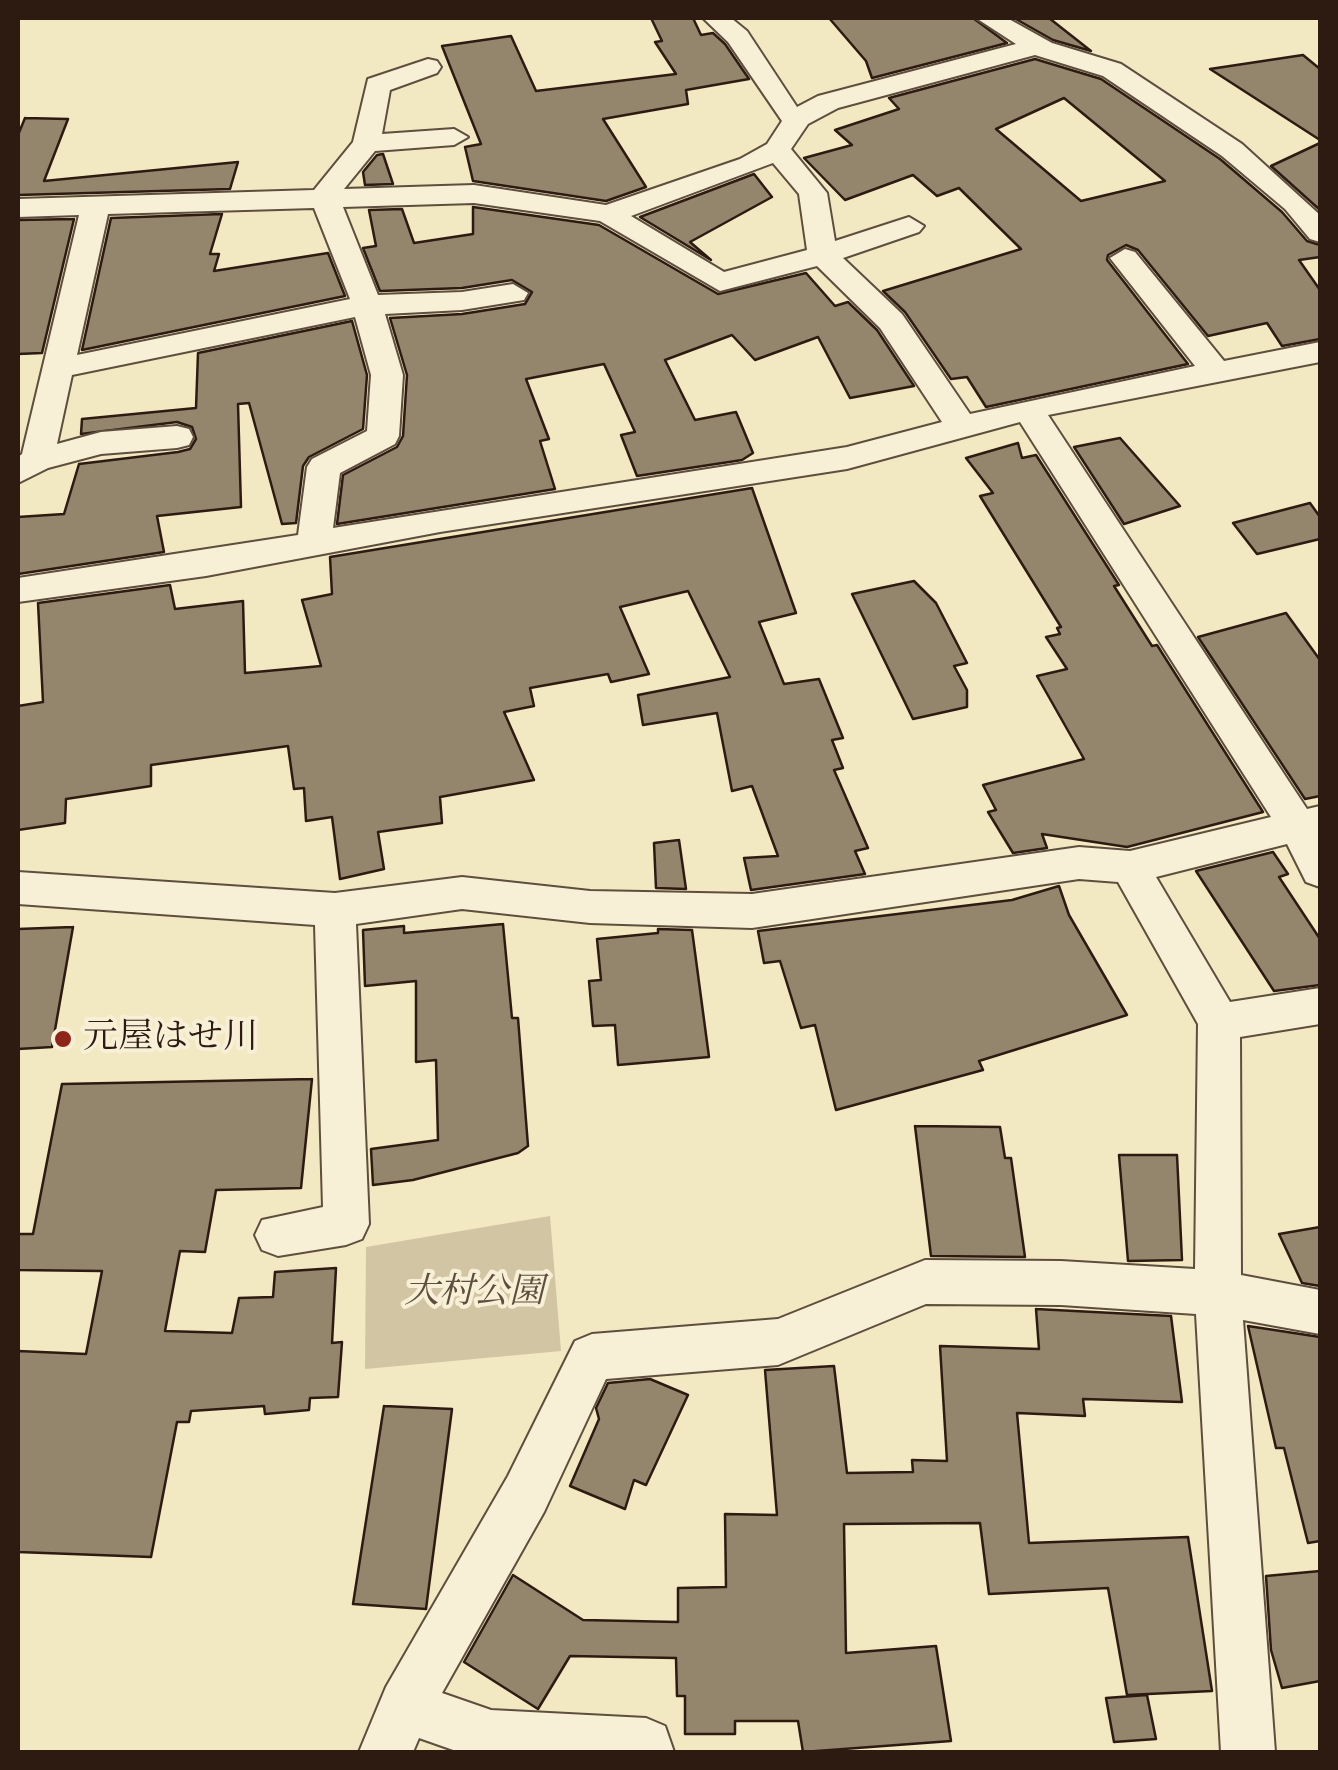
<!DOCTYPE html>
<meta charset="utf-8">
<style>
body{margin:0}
#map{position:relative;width:1338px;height:1770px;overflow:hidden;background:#f2e8c1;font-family:"IM FELL Double Pica",serif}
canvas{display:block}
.frame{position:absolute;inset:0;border:20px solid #2d1b12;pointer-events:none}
</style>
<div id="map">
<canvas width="1338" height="1770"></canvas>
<div class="frame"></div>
</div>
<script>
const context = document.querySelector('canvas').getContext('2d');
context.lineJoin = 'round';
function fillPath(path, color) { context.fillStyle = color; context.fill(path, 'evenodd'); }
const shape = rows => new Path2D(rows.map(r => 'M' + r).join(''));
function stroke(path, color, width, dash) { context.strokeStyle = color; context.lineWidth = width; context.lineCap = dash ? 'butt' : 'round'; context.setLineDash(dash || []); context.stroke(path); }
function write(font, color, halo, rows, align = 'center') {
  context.font = font + ' "IM FELL Double Pica","Noto Serif JP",serif'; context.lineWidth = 8; context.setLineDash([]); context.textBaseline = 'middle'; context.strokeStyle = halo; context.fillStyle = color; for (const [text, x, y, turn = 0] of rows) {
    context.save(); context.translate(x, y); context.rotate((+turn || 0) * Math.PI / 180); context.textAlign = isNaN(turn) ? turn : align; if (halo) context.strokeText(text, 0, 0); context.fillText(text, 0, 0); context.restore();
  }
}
fillPath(shape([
 [550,1216,561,1351,365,1369,366,1247]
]), '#d1c5a3');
const building = shape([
 [651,18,693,18,701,35,713,33,725,44,749,79,686,90,688,104,603,119,646,187,606,201,473,181,465,147,481,144,442,46,511,36,536,91,676,74,655,42,662,41,651,18],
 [829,18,973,18,1007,43,872,78,866,61,829,18],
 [1014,18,1049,18,1091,51,1053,40,1014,18],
 [1303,55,1320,69,1320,140,1210,69,1303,55],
 [1035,59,1101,79,1220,159,1282,212,1307,241,1320,245,1320,257,1299,260,1320,290,1320,339,1282,346,1267,323,1208,336,1138,250,1126,245,1108,255,1107,260,1188,364,986,407,967,377,951,379,905,312,883,291,1021,249,959,188,937,196,913,175,845,200,804,158,852,145,835,130,899,109,889,98,1035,59],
 [1064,98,1165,181,1081,201,996,129,1064,98],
 [25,118,68,119,44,181,238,162,230,189,18,195,18,135,25,118],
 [1320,143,1320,210,1271,166,1320,143],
 [383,154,393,184,365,185,363,172,377,155,383,154],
 [754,174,772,197,690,242,711,260,640,217,754,174],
 [473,207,599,225,718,294,806,273,835,306,848,302,877,330,914,386,850,398,818,337,755,360,732,335,665,360,695,420,736,412,753,453,742,460,637,476,621,435,635,432,604,364,526,379,549,439,540,441,555,489,337,524,343,475,397,447,403,436,407,375,390,318,462,314,525,304,532,292,512,280,462,288,380,291,363,248,376,246,369,210,402,209,414,243,473,234,473,207],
 [222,214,210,254,219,254,214,271,328,253,345,296,82,350,111,218,222,214],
 [74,219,42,353,18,354,18,220,74,219],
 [352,321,367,375,363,429,309,457,303,466,296,523,282,524,249,403,238,404,241,507,157,516,164,552,18,574,18,517,64,514,79,464,178,452,190,449,196,439,192,427,177,422,81,434,82,419,196,408,198,353,352,321],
 [1120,438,1180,506,1124,524,1074,447,1120,438],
 [1018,443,1022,458,1036,455,1119,585,1114,586,1152,646,1157,645,1263,812,1127,847,1042,834,1047,848,1013,853,988,812,996,810,983,785,1084,759,1037,676,1067,669,1046,637,1060,634,1057,628,1061,627,980,496,993,493,966,458,1018,443],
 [752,488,796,613,759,622,784,684,819,679,843,738,832,740,843,768,834,770,868,848,855,851,865,874,751,890,744,858,778,856,752,786,732,791,717,713,643,725,638,695,730,677,688,591,620,607,649,674,611,682,608,674,530,688,534,706,504,712,534,780,440,797,442,823,378,832,384,869,340,879,332,817,306,821,304,788,294,789,288,746,151,765,151,786,66,799,65,823,18,830,18,706,43,702,38,603,170,585,175,609,243,601,245,673,321,666,302,600,332,594,330,557,752,488],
 [1310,503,1320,517,1320,539,1257,554,1233,523,1310,503],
 [914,581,936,603,967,663,954,666,967,690,967,707,913,719,852,594,914,581],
 [1286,613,1320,660,1320,796,1305,799,1198,637,1286,613],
 [679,840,686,889,656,888,654,843,679,840],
 [1273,852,1288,874,1279,877,1320,939,1320,985,1274,991,1196,871,1273,852],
 [1059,886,1069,915,1127,1015,979,1061,983,1070,836,1110,815,1025,801,1028,780,961,764,963,758,931,1012,900,1059,886],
 [503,924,512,1018,518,1018,528,1146,518,1153,413,1180,373,1185,371,1149,438,1140,436,1060,416,1062,416,981,365,986,363,930,404,926,404,933,503,924],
 [73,927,52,1047,18,1049,18,929,73,927],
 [658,929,692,930,709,1057,618,1065,615,1025,593,1026,589,981,601,980,597,939,658,933,658,929],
 [312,1079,301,1188,216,1190,205,1252,180,1251,165,1331,232,1333,239,1298,273,1297,275,1272,336,1268,332,1343,342,1342,338,1397,310,1398,309,1410,265,1414,264,1406,191,1411,189,1422,177,1422,151,1557,18,1552,18,1351,86,1354,102,1271,18,1270,18,1234,33,1234,62,1084,312,1079],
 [915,1126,1000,1127,1005,1158,1011,1158,1025,1257,931,1256,915,1126],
 [1119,1155,1177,1155,1182,1260,1128,1261,1119,1155],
 [1320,1227,1320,1286,1302,1283,1279,1234,1320,1227],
 [1036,1309,1171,1316,1182,1402,1083,1399,1085,1416,1017,1413,1029,1543,1188,1537,1212,1691,1127,1695,1108,1588,989,1594,980,1523,844,1524,846,1653,936,1646,951,1741,803,1752,798,1721,735,1721,735,1734,685,1734,685,1696,677,1696,676,1658,570,1656,538,1709,464,1662,513,1575,583,1620,678,1622,678,1588,726,1587,725,1514,777,1515,765,1370,834,1366,847,1473,913,1472,912,1460,947,1461,940,1346,1039,1349,1036,1309],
 [1248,1326,1320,1337,1320,1541,1308,1543,1284,1448,1276,1448,1248,1326],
 [650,1379,688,1395,646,1485,634,1480,625,1509,570,1486,599,1419,596,1408,608,1383,650,1379],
 [384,1406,452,1409,426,1609,353,1604,384,1406],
 [1320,1571,1320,1681,1282,1688,1271,1650,1266,1576,1320,1571],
 [1147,1695,1156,1739,1114,1742,1106,1698,1147,1695]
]);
fillPath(building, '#93866d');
stroke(building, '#2d1b12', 2.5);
const minor = shape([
 [703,18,731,18,747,31,797,107,818,96,1016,44,976,18,1007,18,1052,43,1121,64,1242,144,1320,215,1320,242,1310,239,1285,209,1222,156,1103,76,1035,55,838,108,808,124,791,149,827,193,835,241,909,217,924,226,919,232,843,258,902,314,970,414,1195,366,1110,258,1125,249,1135,252,1224,361,1320,342,1320,362,1048,415,1307,809,1320,806,1320,887,1306,882,1287,844,1156,877,1230,1002,1320,988,1320,1024,1240,1037,1241,1275,1320,1290,1320,1334,1243,1320,1275,1752,1221,1752,1196,1314,1061,1305,926,1304,778,1365,606,1379,544,1512,442,1693,491,1710,646,1718,665,1726,674,1752,459,1752,419,1738,413,1752,359,1752,386,1687,508,1476,575,1341,592,1334,778,1319,925,1260,1061,1261,1195,1269,1198,1024,1118,882,1079,879,752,928,590,923,462,909,356,924,369,1224,362,1239,346,1245,278,1256,262,1250,255,1235,262,1220,323,1207,315,925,18,904,18,872,335,893,462,877,590,891,752,894,1079,847,1130,851,1271,817,1020,422,847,469,440,532,206,576,18,602,18,578,298,535,307,467,312,459,367,431,371,375,355,317,72,375,57,444,101,432,177,426,189,429,193,437,189,445,177,448,101,454,48,468,18,483,18,457,22,454,79,215,18,217,18,199,314,190,353,142,368,79,428,59,437,61,441,67,437,73,390,90,382,134,454,129,468,137,454,145,375,151,344,189,474,185,606,205,740,159,767,144,782,121,728,42,703,18],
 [773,163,799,194,807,250,724,272,631,216,773,163],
 [474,203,600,221,720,291,817,266,880,328,942,422,847,447,333,528,340,473,395,444,399,436,403,375,385,314,462,310,524,300,528,293,513,284,462,292,378,295,343,207,474,203],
 [314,208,350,299,77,355,108,214,314,208]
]);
stroke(minor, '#5e4e3e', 4);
fillPath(minor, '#f7f0d7');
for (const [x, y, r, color] of [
 [63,1039,10,"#8f2418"]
]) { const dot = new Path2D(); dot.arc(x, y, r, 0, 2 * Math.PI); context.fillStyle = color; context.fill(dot); stroke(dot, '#f7f0d7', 4); }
write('35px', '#2d1b12', '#f7f0d7', [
 ["元屋はせ川",83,1039]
], 'left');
write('italic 35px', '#5e4e3e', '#f7f0d7', [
 ["大村公園",474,1294]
]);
</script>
